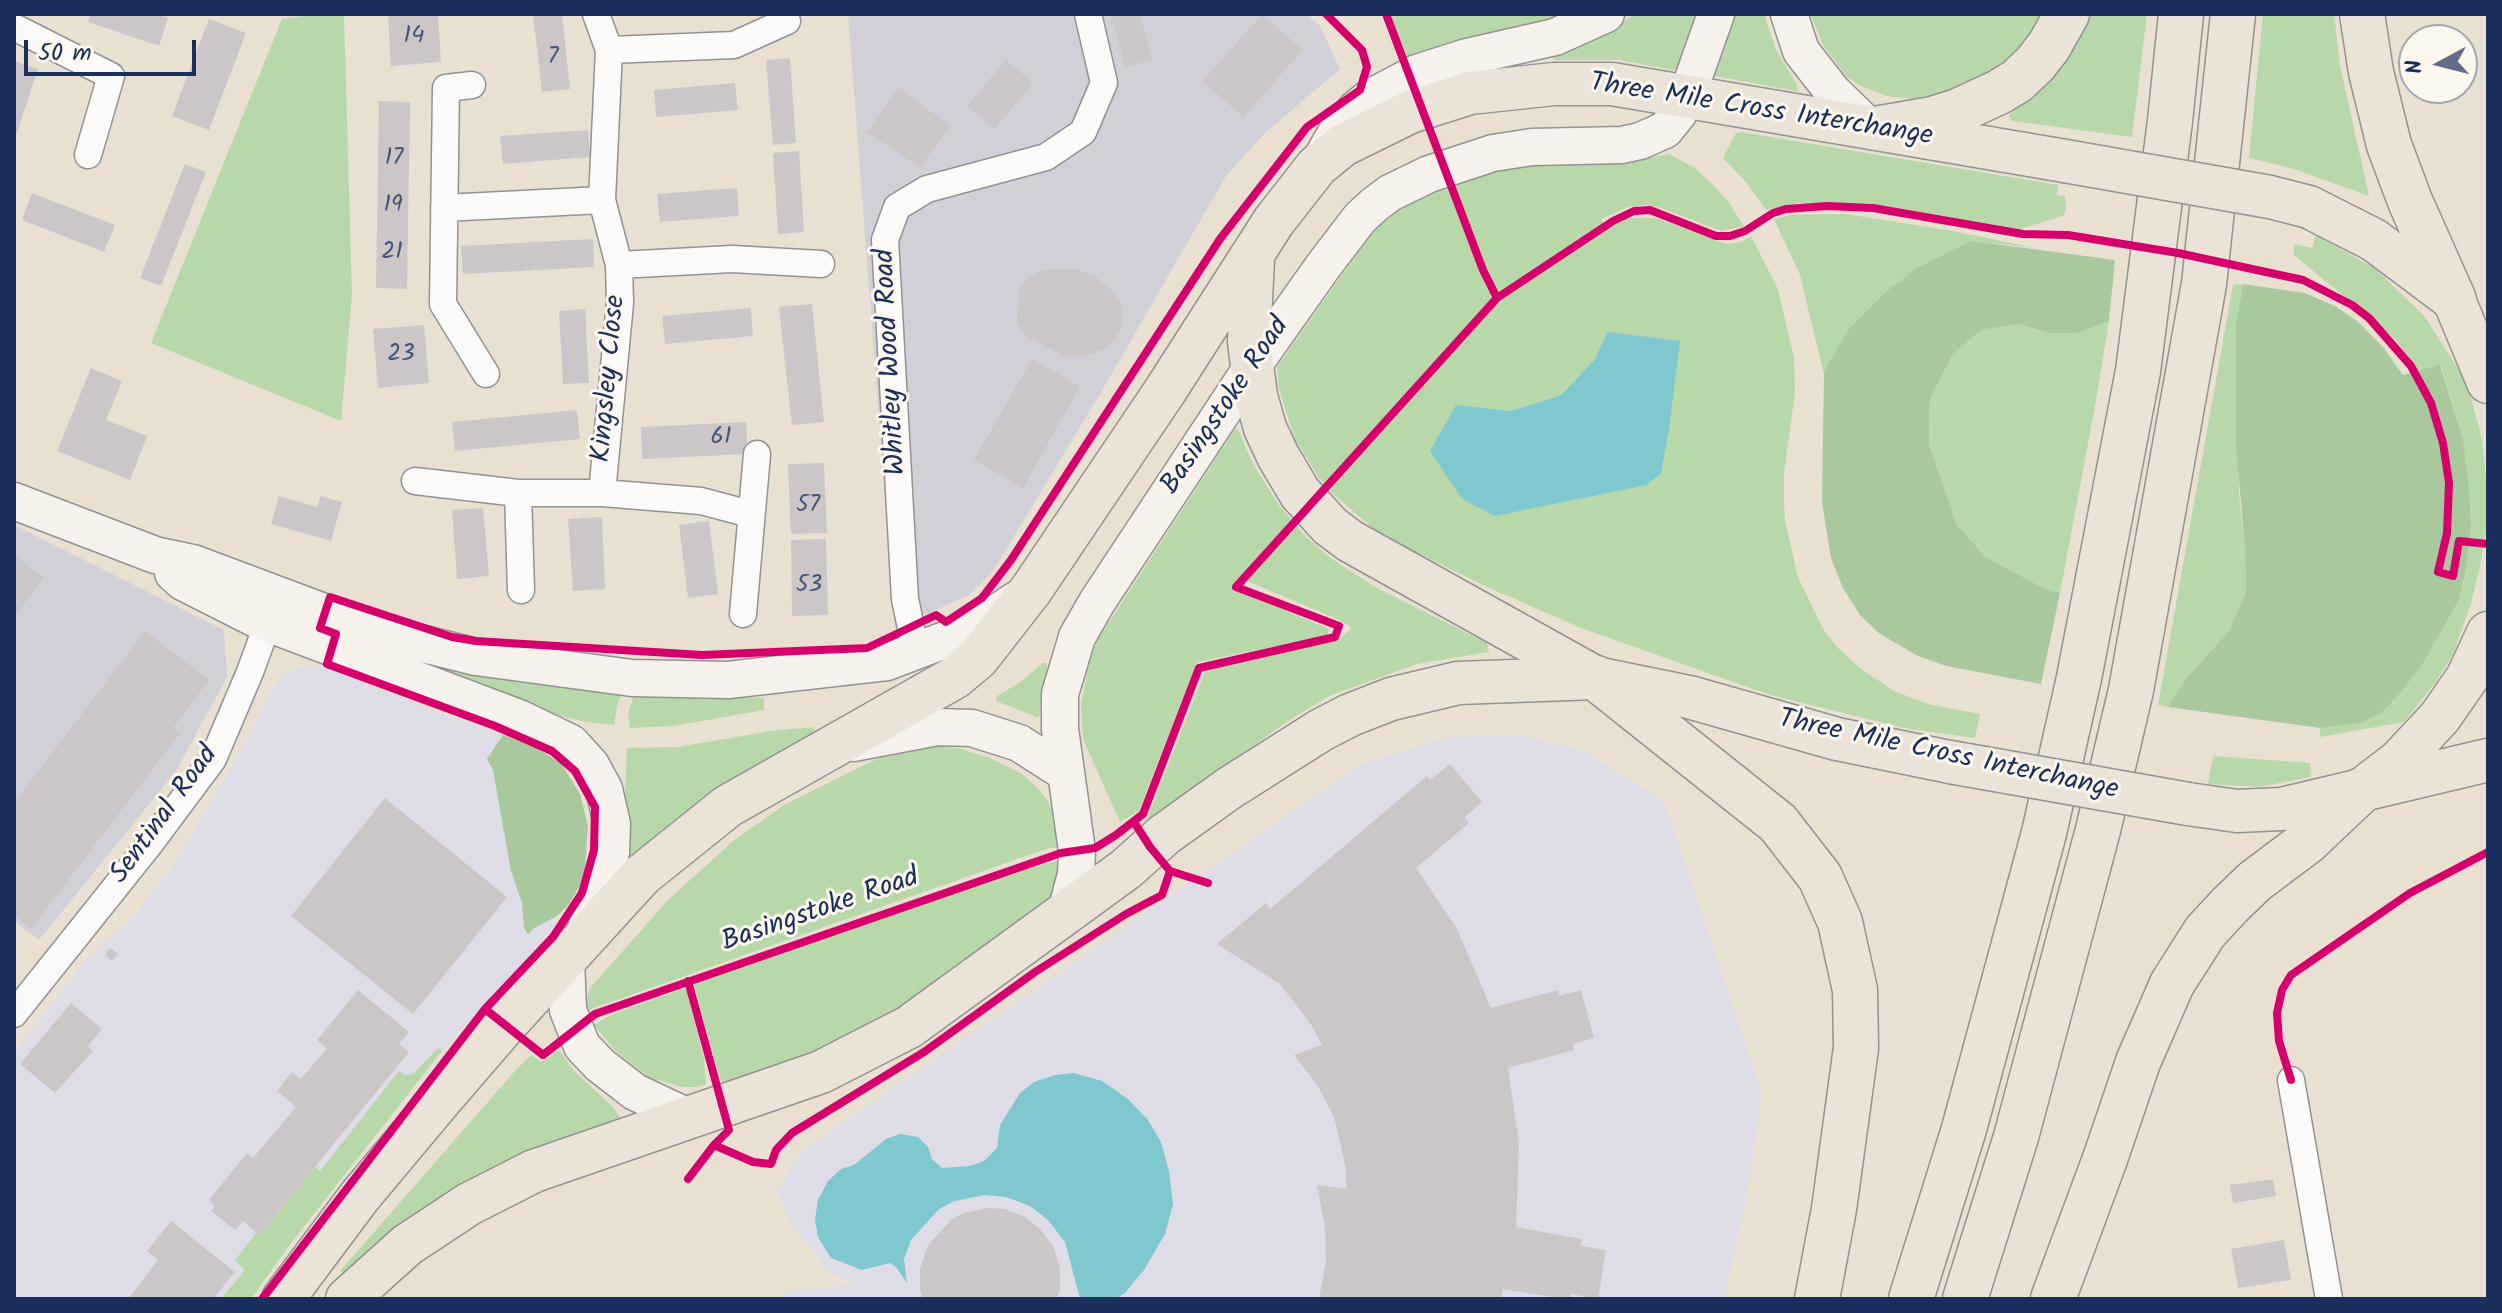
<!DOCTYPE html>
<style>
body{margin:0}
#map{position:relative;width:2502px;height:1313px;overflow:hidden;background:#e9e0d2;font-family:Kalam,sans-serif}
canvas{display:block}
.frame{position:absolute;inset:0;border:16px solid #1b2f5e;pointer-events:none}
.north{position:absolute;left:2398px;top:24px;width:80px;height:80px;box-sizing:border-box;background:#fbf7ec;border:2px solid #a1a7b3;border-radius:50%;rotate:263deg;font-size:22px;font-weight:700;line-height:32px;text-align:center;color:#1b2f5e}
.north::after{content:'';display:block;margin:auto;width:28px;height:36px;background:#636d87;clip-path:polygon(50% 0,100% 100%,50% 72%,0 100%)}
.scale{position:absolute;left:24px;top:40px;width:172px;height:36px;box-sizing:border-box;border:4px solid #1b2f5e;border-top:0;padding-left:10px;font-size:24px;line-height:28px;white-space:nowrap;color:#1b2f5e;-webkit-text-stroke:6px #fbf7ec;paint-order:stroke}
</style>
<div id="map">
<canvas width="2502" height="1313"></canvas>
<div class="frame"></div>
<div class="north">N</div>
<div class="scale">50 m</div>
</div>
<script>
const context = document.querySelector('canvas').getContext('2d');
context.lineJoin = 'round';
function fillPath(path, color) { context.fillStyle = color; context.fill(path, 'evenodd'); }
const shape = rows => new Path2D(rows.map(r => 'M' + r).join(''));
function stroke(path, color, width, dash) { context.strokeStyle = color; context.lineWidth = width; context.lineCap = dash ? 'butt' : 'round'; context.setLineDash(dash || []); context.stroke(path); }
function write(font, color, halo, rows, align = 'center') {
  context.font = font + ' Kalam,sans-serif'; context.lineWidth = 6; context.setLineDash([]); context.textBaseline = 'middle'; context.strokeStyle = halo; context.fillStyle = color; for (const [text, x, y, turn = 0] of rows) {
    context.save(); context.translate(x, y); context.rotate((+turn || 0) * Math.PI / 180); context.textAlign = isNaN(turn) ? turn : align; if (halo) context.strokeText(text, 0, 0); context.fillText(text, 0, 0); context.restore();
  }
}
fillPath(shape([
 [311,665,320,665,429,710,528,744,555,926,442,1051,291,1243,251,1299,14,1299,14,1052,84,962,137,912,172,868,246,742,270,692,283,675,291,670],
 [1521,735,1582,750,1663,800,1679,845,1762,1092,1750,1179,1725,1299,783,1299,787,1291,856,1284,831,1273,790,1223,777,1190,802,1151,1361,764,1449,737]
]), '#dedce7');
fillPath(shape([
 [848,14,1306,14,1320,26,1340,69,1265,133,1226,176,1100,394,993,571,969,595,895,628],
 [14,525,224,630,227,677,176,771,39,940,14,921]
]), '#d1d0d9');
fillPath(shape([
 [318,14,344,14,352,295,341,421,151,343,282,19],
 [1388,14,1593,14,1410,63],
 [1636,14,1703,14,1679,71,1619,60,1554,60,1553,56,1612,29],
 [1731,14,1764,14,1776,50,1796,83,1798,89,1796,91,1714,76],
 [1810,14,2052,14,1998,75,1942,96,1917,99,1886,96,1863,87,1847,77,1823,45],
 [2086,14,2147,14,2132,137,2012,121,2009,115,2038,88],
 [2263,14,2334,14,2340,65,2369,196,2294,169,2249,158],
 [1741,132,2058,185,2057,195,2065,196,2066,211,2063,216,2017,230,1867,203,1798,203,1766,210,1746,182,1723,158,1736,133],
 [1669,154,1695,168,1712,184,1727,200,1744,226,1721,231,1661,208,1647,205,1628,207,1601,219,1608,229,1628,218,1656,218,1726,244,1741,242,1751,236,1778,289,1794,358,1795,392,1784,474,1784,499,1785,521,1798,577,1823,629,1838,648,1860,668,1894,691,1928,704,1980,714,1975,738,1909,729,1770,695,1581,628,1485,586,1381,535,1332,493,1319,478,1295,439,1279,389,1277,367,1361,248,1379,225,1401,207,1459,180,1517,167,1546,164,1617,164],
 [1607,332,1647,485,1456,406,1511,411,1561,395,1595,359],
 [1846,214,1953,231,2035,248,1972,241,1824,372,1824,375,1800,275,1774,219,1790,215],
 [2316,235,2376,269,2425,317,2457,367,2470,394,2482,439,2486,478,2486,527,2480,567,2471,604,2453,654,2436,682,2404,722,2320,737,2320,728,2361,723,2403,690,2424,662,2459,600,2466,569,2471,525,2469,485,2463,439,2441,366,2419,371,2393,337,2294,255,2294,244,2312,248],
 [2243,284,2236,324,2239,494,2245,548,2246,593,2228,632,2185,680,2168,707,2158,705,2233,285],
 [2109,321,2095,406,2060,593,2047,590,1986,557,1957,525,1929,444,1930,398,1953,354,1981,330,2018,324,2048,333,2077,333],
 [1235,429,1238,430,1252,462,1278,504,1306,537,1332,559,1375,587,1487,643,1489,652,1417,664,1329,696,1288,721,1145,825,1205,671,1339,639,1352,628,1339,620,1247,581,1234,589,1329,629,1327,636,1197,662,1139,811,1120,822,1083,739,1081,706,1088,665,1098,639],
 [346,632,624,690,618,702,614,725,586,722,534,710],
 [1043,663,1047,663,1047,668,1039,718,996,701,997,696,1019,683],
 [635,692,764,698,764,710,673,726,630,728,628,713],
 [813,727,816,733,727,781,692,807,622,867,627,748,678,747,771,731],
 [924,744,961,749,990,758,1022,774,1038,788,1048,802,1055,817,1061,848,1050,848,1029,855,588,1010,586,998,591,987,668,900,733,841,784,805,816,789,893,751],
 [2213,756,2310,763,2311,777,2259,787,2208,784],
 [1057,861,1064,862,1059,883,1051,896,932,990,837,1045,732,1081,721,1082,694,985,696,983,1009,873],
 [686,988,704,1058,706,1085,697,1087,682,1087,650,1078,617,1053,594,1025,611,1015],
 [438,1048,442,1051,291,1243,251,1299,221,1299,245,1270,235,1260,257,1232,260,1234,315,1167,320,1171,399,1071,405,1075,413,1074],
 [559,1050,574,1071,614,1108,621,1119,345,1275,340,1271,514,1072,531,1055,541,1062]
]), '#b9d8a9');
fillPath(shape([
 [1972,241,2115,260,2109,321,2077,333,2049,333,2018,324,1981,330,1953,354,1930,398,1929,444,1957,525,1986,557,2047,590,2060,593,2041,684,1946,666,1918,656,1880,634,1860,615,1843,588,1831,558,1826,527,1822,502,1824,372,1849,329,1887,291,1917,268],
 [2243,284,2305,293,2335,306,2357,321,2383,347,2403,375,2440,365,2463,439,2469,485,2471,525,2466,569,2459,600,2424,662,2403,690,2382,712,2361,723,2320,728,2168,707,2185,680,2228,632,2246,593,2245,548,2236,446,2236,324],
 [503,735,538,749,561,763,580,794,588,826,585,868,579,887,569,904,557,916,534,928,528,934,524,928,522,903,511,871,493,770,487,759]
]), '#a9c89e');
fillPath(shape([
 [1607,332,1680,341,1669,429,1661,473,1647,485,1495,516,1462,499,1430,451,1456,405,1511,411,1561,395,1595,359],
 [1074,1073,1102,1081,1128,1099,1148,1120,1161,1142,1169,1171,1173,1204,1165,1234,1144,1270,1125,1293,1115,1299,1083,1299,1079,1295,1065,1242,1048,1220,1030,1206,1006,1197,984,1195,955,1201,939,1209,911,1240,904,1259,907,1283,896,1267,890,1263,862,1270,831,1258,818,1237,815,1219,818,1200,828,1181,841,1169,854,1165,886,1139,900,1134,918,1137,928,1147,932,1159,942,1168,970,1166,984,1161,997,1148,1000,1125,1020,1093,1034,1082,1055,1075]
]), '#80c8cf');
fillPath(shape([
 [90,14,158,14,168,18,159,46,88,22],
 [388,14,438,14,441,62,391,66],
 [533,14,562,14,570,89,542,92],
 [1111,14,1140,14,1152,60,1125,67],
 [1262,14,1303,50,1243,117,1203,81],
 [209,19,246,33,209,130,172,116],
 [790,58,796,143,773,145,766,60],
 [1006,60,1033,83,995,129,967,106],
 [14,61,38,69,15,139,14,139],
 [735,83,738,110,656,117,654,90],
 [898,88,950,125,920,168,867,132],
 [379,101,410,102,407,289,376,288],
 [588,130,590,157,503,164,500,136],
 [799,151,804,232,778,234,773,153],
 [185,164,206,172,161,286,140,278],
 [737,188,739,216,660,222,657,194],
 [32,193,115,225,104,252,22,220],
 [593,239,594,267,463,274,461,246],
 [1053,269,1074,269,1094,275,1111,290,1120,302,1123,313,1123,326,1109,347,1083,357,1064,356,1027,337,1017,323,1019,290,1027,279,1038,271],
 [812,304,824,422,792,425,779,307],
 [751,308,753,336,665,344,662,316],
 [585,309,589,383,563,384,559,311],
 [424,325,429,383,378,388,373,329],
 [1032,359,1080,386,1023,488,974,460],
 [91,368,122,381,106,420,147,436,130,480,57,451],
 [577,410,580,439,455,451,452,422],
 [746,422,748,454,642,459,641,427],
 [824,463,827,533,791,534,788,464],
 [279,496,317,507,321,496,342,502,331,541,271,524],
 [483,508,489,576,457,579,452,510],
 [602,517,605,589,573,591,568,519],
 [709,521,718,594,688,598,679,525],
 [826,539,828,615,792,616,791,540],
 [14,555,44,578,14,617],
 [145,631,209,680,173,728,180,733,31,929,14,915,14,803],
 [1450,764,1482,802,1464,818,1469,823,1416,868,1457,929,1491,1008,1558,990,1559,996,1581,990,1594,1038,1573,1044,1574,1050,1508,1068,1519,1143,1516,1227,1582,1239,1581,1246,1606,1250,1598,1299,1571,1294,1571,1299,1564,1299,1503,1289,1501,1299,1319,1299,1326,1261,1325,1228,1317,1185,1346,1189,1346,1169,1334,1117,1318,1086,1294,1055,1322,1045,1312,1026,1280,984,1217,944,1266,903,1270,909,1427,776,1430,780],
 [385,798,507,897,413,1014,291,916],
 [110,948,118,954,112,961,105,954],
 [358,990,409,1032,399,1044,409,1052,259,1235,243,1221,235,1230,211,1211,215,1206,209,1200,247,1153,253,1158,296,1107,277,1091,292,1072,301,1079,327,1048,317,1040],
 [71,1003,102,1029,88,1046,93,1051,55,1093,20,1064],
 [2273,1179,2276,1196,2233,1203,2230,1185],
 [988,1208,1005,1209,1025,1217,1039,1228,1053,1246,1060,1268,1060,1288,1057,1299,923,1299,920,1290,920,1269,928,1245,952,1219,963,1213],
 [171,1221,235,1272,213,1299,128,1299,158,1260,147,1251],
 [2284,1240,2291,1280,2238,1288,2231,1249]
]), '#ccc6c8');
const minor = shape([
 [596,14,609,50,602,200,619,265,620,303,602,493],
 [14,27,111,76,88,155],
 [609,50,734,45,787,21],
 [472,85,446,88,443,304,486,374],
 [444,208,602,200],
 [619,265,732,259,821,264],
 [415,481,518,493,602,493,701,501,750,514],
 [518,493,521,590],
 [743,614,757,454],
 [916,652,905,599,885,240,897,207,927,189,1046,157,1083,132,1104,83,1088,14],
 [14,1014,149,845,213,759,250,672,273,609],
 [2291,1080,2329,1299]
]);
const secondary = shape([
 [1789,14,1801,51,1833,92,1869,127],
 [1320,161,1340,126,1356,109,1368,99,1417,73,1467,57,1555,37,1606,14],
 [14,501,155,555,193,563,380,633,476,657,632,678,728,680,887,662,971,630,1016,600],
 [173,573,183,582,256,619,519,718,571,743,591,765,604,789,612,824,611,853,607,869,583,937],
 [853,743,937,727,972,728,1019,743,1066,773],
 [1066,912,1076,874,1077,851,1060,729,1060,694,1077,637,1097,602,1252,367,1324,265,1360,218,1374,205,1390,193,1429,174,1493,153,1532,147,1622,145,1640,141,1665,130,1678,114,1687,96,1716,14],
 [566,959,568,1010,582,1046,600,1065,635,1092,688,1117]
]);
const trunk = shape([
 [2309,207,2374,240,2454,300,2488,382],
 [1253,258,1249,342,1256,396,1265,428,1278,456,1300,493,1330,526,1350,541,1596,678,1689,697,1837,739,1950,762],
 [2369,784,2399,761,2440,717,2467,678,2488,633],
 [2188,804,2237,811,2282,809,2488,760],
 [283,1299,360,1196,442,1098,505,1025,642,875,728,806,954,678,978,658,1031,590,1165,391,1274,221,1317,166,1343,145,1410,112,1470,93,1554,84,1612,84,2065,161],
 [347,1299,407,1245,469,1204,534,1171,821,1072,909,1027,1126,869,1164,835,1228,789,1321,730,1350,715,1391,699,1458,683,1596,678]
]);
const motorway = shape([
 [2362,14,2371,72,2389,145,2410,201,2454,300],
 [1881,128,1933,119,1958,111,1999,92,2017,81,2035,64,2049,46,2067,14],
 [1596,678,1778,823,1820,877,1840,922,1855,990,1856,1048,1834,1209,1817,1299],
 [1911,1299,1964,1129,2044,833,2079,678,2138,371,2170,121,2181,14],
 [1965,1299,2016,1137,2098,830,2131,690,2204,284,2233,14],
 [2053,1299,2105,1159,2138,1062,2172,984,2205,932,2230,905,2255,881,2307,842,2363,789]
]);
stroke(minor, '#939192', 29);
stroke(secondary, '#939192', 39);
stroke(trunk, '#939192', 45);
stroke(motorway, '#939192', 47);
stroke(minor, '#fcfaf8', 26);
stroke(secondary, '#f6f1eb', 36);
stroke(trunk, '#ece3d8', 42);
stroke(motorway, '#ece3d8', 44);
const trunkBridge = shape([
 [2065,161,2270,197,2309,207],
 [1950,762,2188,804]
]);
stroke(trunkBridge, '#939192', 45, []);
stroke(trunkBridge, '#ece3d8', 42);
stroke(shape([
 [1386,14,1483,270,1497,298],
 [1134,822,1150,847,1170,871,1208,883],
 [485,1009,543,1055,595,1014,1061,853,1095,848,1116,835,1143,814,1199,668,1335,637,1339,626,1236,587,1497,298,1613,221,1634,211,1650,210,1716,236,1730,236,1745,231,1773,213,1786,209,1827,206,1873,208,2023,234,2068,235,2178,253,2303,280,2352,305,2369,318,2411,366,2431,403,2443,443,2449,483,2447,533,2438,572,2453,576,2459,541,2488,544],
 [2291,1080,2279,1041,2277,1013,2282,990,2291,975,2410,893,2488,852],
 [714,1145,753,1162,771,1164,776,1150,792,1133,924,1052,1035,972,1126,914,1162,895,1170,871],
 [688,1179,714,1145,729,1130,688,981],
 [262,1299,485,1009,553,937,582,893,594,850,595,807,575,771,552,751,495,726,327,664,336,634,320,628,330,597,452,637,476,641,702,655,867,648,936,615,946,622,982,598,1011,560,1220,239,1307,127,1360,90,1367,67,1362,50,1326,14]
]), '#d6006c', 8);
write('24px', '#475578', null, [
 ["14",414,38],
 ["7",553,59],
 ["17",394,160],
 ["19",393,207],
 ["21",392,254],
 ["23",401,356],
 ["61",721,439],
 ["57",808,507],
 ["53",809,587]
]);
write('28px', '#1b2f5e', '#fbf7ec', [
 ["Three Mile Cross Interchange",1761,112,9],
 ["Whitley Wood Road",893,362,-93],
 ["Kingsley Close",611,379,-85],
 ["Basingstoke Road",1227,407,-56],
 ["Three Mile Cross Interchange",1948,757,12],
 ["Sentinal Road",166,816,-54],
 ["Basingstoke Road",821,912,-19]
]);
</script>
